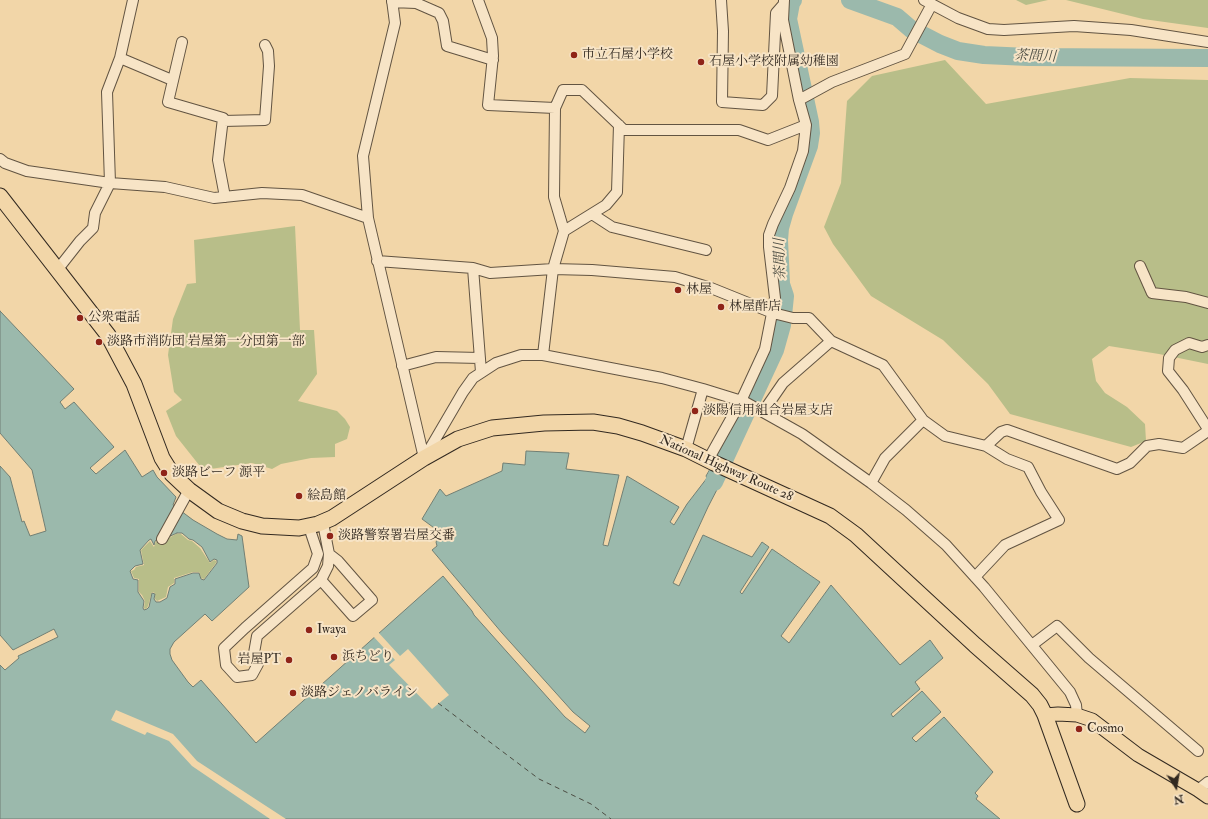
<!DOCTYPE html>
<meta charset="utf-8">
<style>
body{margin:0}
#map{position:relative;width:1208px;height:819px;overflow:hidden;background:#f2d6a8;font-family:"IM FELL Double Pica",serif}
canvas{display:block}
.north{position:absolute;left:1156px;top:767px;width:40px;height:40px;-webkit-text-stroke:3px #f7e4c6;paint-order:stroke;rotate:168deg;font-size:11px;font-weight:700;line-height:16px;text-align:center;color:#322920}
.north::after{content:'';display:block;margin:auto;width:14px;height:18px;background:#322920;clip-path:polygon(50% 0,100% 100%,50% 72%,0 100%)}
</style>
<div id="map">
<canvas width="1208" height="819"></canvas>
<div class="north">N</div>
</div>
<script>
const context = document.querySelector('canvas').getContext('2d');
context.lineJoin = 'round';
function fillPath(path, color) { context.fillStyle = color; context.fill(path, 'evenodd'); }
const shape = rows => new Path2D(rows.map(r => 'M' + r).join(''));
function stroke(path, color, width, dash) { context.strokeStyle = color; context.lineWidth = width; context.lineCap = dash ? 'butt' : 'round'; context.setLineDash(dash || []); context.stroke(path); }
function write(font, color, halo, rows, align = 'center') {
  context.font = font + ' "IM FELL Double Pica","Noto Serif JP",serif'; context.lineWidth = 4; context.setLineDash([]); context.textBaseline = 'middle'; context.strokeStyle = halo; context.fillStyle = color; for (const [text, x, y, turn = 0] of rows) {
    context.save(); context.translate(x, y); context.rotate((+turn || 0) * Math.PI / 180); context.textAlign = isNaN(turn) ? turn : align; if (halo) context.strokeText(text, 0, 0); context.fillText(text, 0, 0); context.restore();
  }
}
fillPath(shape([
 [1016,0,1048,0,1026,5],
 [1066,0,1208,0,1208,28,1143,19],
 [945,60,986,104,1130,78,1208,80,1208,364,1159,354,1109,346,1092,359,1096,381,1105,393,1127,407,1145,424,1146,441,1131,447,1010,414,988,384,943,340,871,296,833,244,824,227,841,183,847,101,872,76],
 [295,226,300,330,314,330,317,374,298,401,337,411,345,419,350,427,347,439,335,444,335,457,311,458,281,464,272,469,252,463,203,470,176,436,166,411,182,400,174,392,168,355,173,319,187,284,196,283,194,240],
 [176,534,181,534,188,540,192,541,200,548,210,563,214,560,216,561,216,563,204,579,201,578,199,572,193,572,174,578,174,583,168,587,166,597,157,601,155,599,155,593,152,592,148,606,147,608,145,609,144,608,145,601,142,595,139,592,139,579,134,578,131,571,134,570,136,567,144,565,141,550,150,541,154,547,156,541,163,545,167,539]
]), '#b8be89');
const water = shape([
 [0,311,74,389,60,402,65,409,74,402,114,447,90,468,96,474,125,450,142,477,153,470,157,477,176,497,173,505,193,520,217,534,227,539,237,540,238,534,242,536,249,587,212,621,205,614,174,642,170,649,170,654,172,660,188,682,193,687,201,680,256,743,443,576,472,611,474,615,565,717,585,733,590,726,573,712,502,633,432,550,437,546,436,542,441,533,422,519,440,489,446,496,502,471,503,463,525,465,526,451,569,453,566,469,619,475,603,545,608,546,627,476,679,507,670,522,674,525,687,504,707,478,706,476,710,469,724,476,708,507,673,583,679,586,703,535,752,557,762,542,769,547,740,592,742,594,772,549,820,582,781,636,789,643,831,585,900,665,930,640,943,658,915,682,920,689,891,714,893,717,922,691,941,712,912,738,916,742,944,717,993,772,975,793,978,796,976,799,1000,819,0,819,0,665,5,670,19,658,18,656,58,637,54,629,13,650,0,635,0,466,10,477,22,522,24,521,30,536,46,531,32,470,0,433,0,311],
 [177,533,182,533,189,539,193,540,202,547,210,562,214,559,217,560,217,563,204,580,201,579,199,573,193,573,175,579,175,584,170,587,167,598,160,602,156,602,154,599,155,594,152,593,149,607,147,609,144,610,143,608,144,601,138,592,138,580,133,579,130,571,135,566,143,564,140,550,149,540,151,539,154,545,155,541,163,536,166,538,177,533]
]);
fillPath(water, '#9bb9ac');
stroke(water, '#717f74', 1);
fillPath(shape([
 [378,632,400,656,408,649,449,695,432,709,389,665,395,660,373,636],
 [116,710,173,734,197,761,286,819,270,819,192,766,169,741,147,732,145,735,111,720]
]), '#f2d6a8');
stroke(shape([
 [850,0,897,17,911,29,940,44,958,51,984,55,1028,57,1208,58],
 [714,482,775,350,782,325,785,296,781,284,779,240,780,228,784,214,809,146,811,133,810,122,788,19,791,3,793,0]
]), '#9bb9ac', 18);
stroke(shape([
 [438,703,539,779,591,804,611,819]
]), '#4c4d43', 1, [5, 4]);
const minor = shape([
 [133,0,120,58,172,80],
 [392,0,395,23,363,156,368,218,424,458],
 [478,0,492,38,493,56,488,105,555,108],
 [721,0,723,31,722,102,763,105,772,96,776,13,783,5],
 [924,0,958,18,988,29,1004,30,1074,26,1131,30,1208,42],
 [392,2,416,3,439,13,443,21,447,46,493,60],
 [182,42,168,102,223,118,218,160,225,197],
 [799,100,832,82,905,54,932,4],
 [223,121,265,120,269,66,268,51,265,45],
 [0,159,5,163,27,171,110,183,165,187,214,198,262,193,302,195,368,218],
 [592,214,612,227,706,250],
 [564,231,606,205,617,192,619,125],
 [377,261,473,268,481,372],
 [1140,266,1152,293,1186,297,1208,303],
 [473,268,490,273,553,269,592,270,675,277,711,288,773,313,793,318,809,318,831,341,883,365,923,420,945,436,986,446,1001,432,1007,430,1117,469,1130,463,1147,446,1159,444,1183,448,1208,431],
 [58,269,80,241,93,228,95,213,110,183,107,92,120,58],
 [1208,345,1202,347,1189,343,1175,350,1169,358,1168,371,1183,390,1208,429],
 [543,355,553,269,564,231,554,197,555,108,563,90,582,90,624,130,739,130,768,140,806,125],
 [402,366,436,357,480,358],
 [763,412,783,383,831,341],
 [686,449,703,389],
 [425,457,463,392,473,378,496,363,521,355,543,355,662,378,703,389,745,402,802,434,871,483,906,510,946,545,984,587,1070,692,1076,705,1077,715],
 [708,460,741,401,765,349,775,298,769,247,769,235,773,224,790,188,803,151,806,125,799,100,783,20,784,0],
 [871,483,885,458,923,420],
 [309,527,318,554,313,568,245,628,224,648,226,665,237,677,252,675,258,664,254,653,257,636,321,580,328,566,329,554,323,523],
 [162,539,189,490],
 [975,577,1005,545,1059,520,1041,492,1028,467,1007,459,986,446],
 [321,580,353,616,372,600,338,561,329,554],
 [1032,645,1057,626,1089,658,1198,751],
 [1198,790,1208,782]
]);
const major = shape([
 [1045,715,1058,714,1077,715,1092,720,1138,755,1198,790,1208,797]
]);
const highway = shape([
 [0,196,108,335,134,384,162,458,172,474,189,490,218,511,242,521,262,526,299,528,318,524,332,518,424,458,458,439,492,428,544,423,593,422,618,426,642,433,686,449,714,463,830,516,856,535,975,645,1032,695,1040,705,1045,715,1077,804]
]);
stroke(minor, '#625442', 12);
stroke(major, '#322920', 15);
stroke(highway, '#322920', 17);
stroke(minor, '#f7e4c6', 10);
stroke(major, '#f2d6a8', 13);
stroke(highway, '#f2d6a8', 15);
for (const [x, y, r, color] of [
 [574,55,4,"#8f2418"],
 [701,62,4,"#8f2418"],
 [678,290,4,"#8f2418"],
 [721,307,4,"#8f2418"],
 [80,318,4,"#8f2418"],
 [99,342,4,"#8f2418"],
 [695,411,4,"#8f2418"],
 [164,473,4,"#8f2418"],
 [299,496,4,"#8f2418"],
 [330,536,4,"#8f2418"],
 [309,630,4,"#8f2418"],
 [334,657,4,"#8f2418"],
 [289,660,4,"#8f2418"],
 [293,693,4,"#8f2418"],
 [1079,729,4,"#8f2418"]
]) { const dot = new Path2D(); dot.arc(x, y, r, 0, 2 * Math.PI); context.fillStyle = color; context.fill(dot); stroke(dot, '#f7e4c6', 1.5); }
write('13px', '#322920', '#f7e4c6', [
 ["市立石屋小学校",582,55],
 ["石屋小学校附属幼稚園",709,62],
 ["林屋",686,290],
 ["林屋酢店",729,307],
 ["公衆電話",88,318],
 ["淡路市消防団 岩屋第一分団第一部",107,342],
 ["淡陽信用組合岩屋支店",703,411],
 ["淡路ビーフ 源平",172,473],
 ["絵島館",307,496],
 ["淡路警察署岩屋交番",338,536],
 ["Iwaya",317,630],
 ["浜ちどり",342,657],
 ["岩屋PT",281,660,"right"],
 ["淡路ジェノバライン",301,693],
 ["Cosmo",1087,729]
], 'left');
write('13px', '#322920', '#f7e4c6', [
 ["National Highway Route 28",726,469,24]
]);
write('italic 14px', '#4c4d43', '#f7e4c6', [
 ["茶間川",1035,57,2],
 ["茶間川",781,259,-92]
]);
</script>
